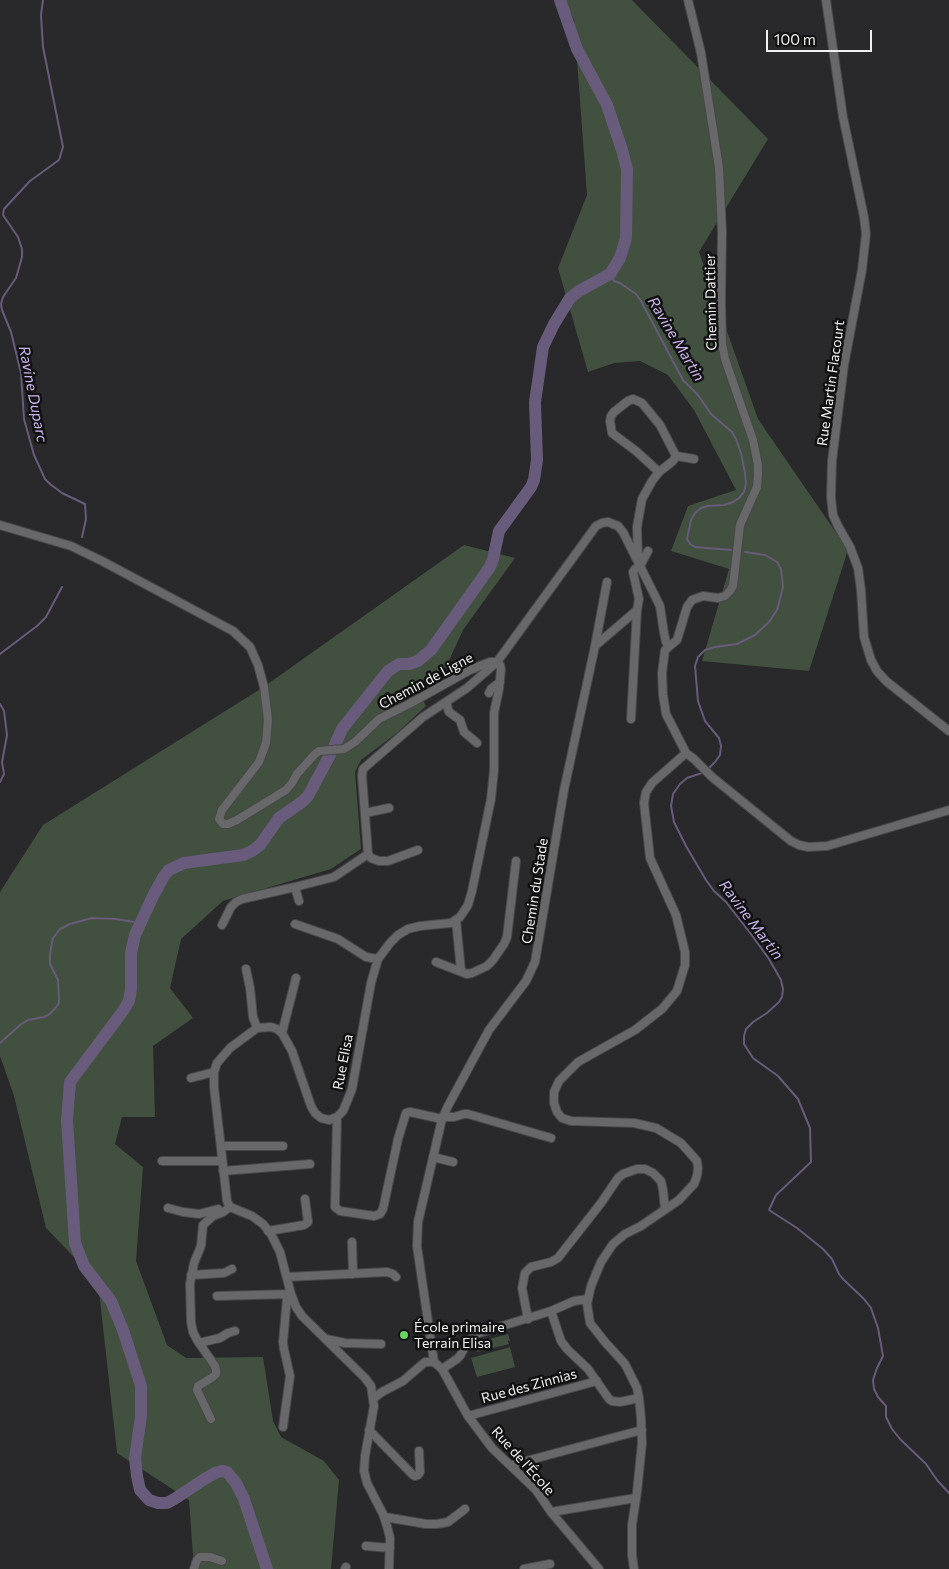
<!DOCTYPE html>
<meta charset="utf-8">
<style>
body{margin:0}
#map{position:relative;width:949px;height:1569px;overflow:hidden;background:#29282b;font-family:Commissioner,sans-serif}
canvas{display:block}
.scale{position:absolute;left:766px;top:30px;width:106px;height:22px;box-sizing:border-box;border:2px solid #f1f0f2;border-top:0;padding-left:6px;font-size:15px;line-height:18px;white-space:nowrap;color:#f1f0f2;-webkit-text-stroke:4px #121112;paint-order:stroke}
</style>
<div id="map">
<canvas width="949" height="1569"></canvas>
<div class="scale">100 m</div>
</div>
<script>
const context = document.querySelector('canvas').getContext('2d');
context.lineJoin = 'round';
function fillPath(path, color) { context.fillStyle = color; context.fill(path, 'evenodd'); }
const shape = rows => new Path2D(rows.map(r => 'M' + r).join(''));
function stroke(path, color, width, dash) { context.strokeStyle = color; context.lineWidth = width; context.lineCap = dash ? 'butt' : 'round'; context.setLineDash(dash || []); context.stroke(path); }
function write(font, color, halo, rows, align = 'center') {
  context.font = font + ' Commissioner,sans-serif'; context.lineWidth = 5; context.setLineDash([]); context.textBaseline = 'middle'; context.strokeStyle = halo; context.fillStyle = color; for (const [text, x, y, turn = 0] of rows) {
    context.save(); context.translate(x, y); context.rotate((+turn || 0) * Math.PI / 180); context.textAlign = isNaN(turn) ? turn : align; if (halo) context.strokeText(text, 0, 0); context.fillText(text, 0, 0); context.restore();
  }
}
fillPath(shape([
 [564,0,632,0,768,139,699,252,758,419,848,550,809,671,702,661,729,569,671,551,688,506,736,490,694,410,668,375,640,361,614,363,588,372,558,268,587,195,574,20],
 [464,545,515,558,463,630,446,667,417,690,426,706,397,733,361,760,355,772,361,849,331,869,223,901,181,939,170,988,193,1018,153,1046,155,1117,122,1117,115,1144,143,1167,136,1261,167,1345,186,1358,263,1357,273,1421,281,1437,324,1461,339,1480,331,1569,194,1569,189,1500,117,1453,98,1282,46,1228,14,1096,0,1056,0,892,43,825,262,688],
 [508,1334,510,1341,508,1341,509,1344,477,1352,475,1343],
 [510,1347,515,1367,477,1377,471,1358]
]), '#41503f');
stroke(shape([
 [43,0,41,15,43,47,63,147,59,160,30,181,4,209,3,215,18,237,22,249,22,257,16,278,3,297,1,304,2,310,11,332,21,373,24,419,34,455,45,479,50,484,62,493,85,504,86,519,82,537],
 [610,274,614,281,620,283,636,294,641,301,683,380,698,395,711,414,732,432,736,439,741,453,745,473,746,483,744,492,739,498,733,502,724,505,708,506,701,508,695,513,691,520,687,539,690,544,695,547,731,550],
 [0,654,37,626,46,617,62,587],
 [0,704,4,711,7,735,2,762,4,774,0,782],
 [708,769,715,762,720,755,721,746,719,738,705,721,698,701,695,666,698,657,705,650,715,647,737,644,755,635,769,622,777,610,783,587,781,569,777,562,765,555,745,552],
 [705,772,687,778,680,784,673,794,671,806,674,822,686,846,706,880,714,891,726,902,751,934,769,959,781,980,783,989,782,997,779,1002,767,1013,753,1022,746,1029,744,1036,744,1044,753,1058,778,1076,798,1099,810,1128,811,1162,776,1195,769,1210,797,1228,823,1249,832,1259,839,1274,843,1279,864,1299,871,1308,878,1328,883,1356,877,1368,873,1380,874,1389,878,1397,886,1406,886,1417,892,1429,900,1439,926,1464,937,1480,949,1493],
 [0,1043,20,1025,28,1020,44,1017,50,1014,58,1005,59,1001,58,980,50,964,50,954,53,938,60,929,70,924,92,918,116,919,140,923]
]), '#685b7b', 2);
stroke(shape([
 [334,747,342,729,388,671,399,664,409,664,418,661,431,650,490,567,493,559,499,531,531,487,534,480,537,460,535,402,543,347,554,324,570,298,579,291,610,274,620,258,626,238,627,169,622,150,607,105,577,49,560,0],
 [267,1569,244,1499,236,1483,227,1472,222,1471,215,1473,203,1480,176,1498,167,1503,158,1503,149,1500,140,1490,137,1476,135,1458,141,1416,141,1386,123,1330,111,1301,84,1266,75,1243,67,1120,70,1082,123,1011,129,1001,131,989,131,953,135,935,153,896,164,876,169,870,184,863,243,855,252,851,260,845,279,818,302,802,308,796,330,755]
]), '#685b7b', 12);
const minor = shape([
 [688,0,701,53,719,168,722,232,721,301,722,344,725,359,753,440,758,465,758,475,757,487,740,525,733,586,730,591,725,596,718,598,703,596,692,600,687,607,677,640,665,650,662,673,663,695,666,714,686,753,694,759,712,777,791,841,799,845,808,847,827,846,949,810],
 [826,0,843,117,864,217,866,234,862,270,844,365,832,461,831,497,833,515,838,526,850,547,858,568,861,590,864,637,871,660,877,671,886,681,949,731],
 [676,456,694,459],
 [0,525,71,546,102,561,233,631,250,647,258,665,264,687,268,720,266,743,259,762,222,810,219,819,223,824,228,824,237,820,286,790,292,783,297,774,315,754,319,751,344,749,355,742,379,719,411,703,470,670,490,662,497,662],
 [638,558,637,527,642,499,652,481,659,472,673,461,676,456,660,425,642,403,633,399,628,401,614,412,611,416,610,421,612,433,636,451,659,472],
 [640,566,648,551],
 [595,646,637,610,639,599,633,572,635,569,640,566],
 [489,693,491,689,500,682],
 [446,702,449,712,460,720,464,732,477,743],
 [631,719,637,610],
 [365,813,389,808],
 [418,850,388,861,379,861,371,858,368,854,362,776,363,769,423,717,467,688,497,662,596,526,602,523,608,522,618,526,623,532,660,606,664,633,666,642,669,646],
 [295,887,334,877,368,854],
 [456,920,461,971],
 [295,924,338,939,366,957,378,959],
 [222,925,231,907,236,902,242,899,295,887,299,901],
 [436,962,467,974,472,973,487,966,493,960,504,944,507,937,516,861],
 [246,969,250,988,253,1017,257,1028],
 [282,1033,296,978],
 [191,1078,214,1072],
 [337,1117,335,1207,340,1211,374,1216,380,1214,383,1209,398,1139,406,1113,410,1112,442,1119],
 [443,1117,454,1117,464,1114,468,1114,551,1138],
 [221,1146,283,1146],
 [433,1157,453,1162],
 [162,1161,222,1161],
 [223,1171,310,1164],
 [168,1208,183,1212,199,1214,218,1209],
 [268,1231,304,1225,308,1222,305,1199],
 [352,1242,353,1274],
 [191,1275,224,1273,232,1269],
 [287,1277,387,1272,393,1274,396,1277],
 [217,1296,291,1294,287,1298,283,1342,284,1349,290,1376,283,1427],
 [551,1311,561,1341,567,1349,588,1369,609,1399,612,1401,620,1402,639,1398],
 [528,1319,522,1288,525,1273,531,1267,551,1262,558,1258,601,1203,618,1178,623,1174,637,1169,645,1169,653,1173,661,1181,663,1190,665,1209],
 [326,1339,345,1343,381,1344],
 [199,1343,220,1338,228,1333,235,1331],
 [434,1362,417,1246,418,1222,442,1119,448,1106,489,1030,526,981,535,962,564,790,595,646,607,582],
 [442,1369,457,1359,460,1356,468,1341,476,1334,551,1311,574,1301,588,1299],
 [374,1398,382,1392,403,1381,425,1362,434,1362,442,1369,468,1416,492,1448,536,1490,551,1512,599,1569],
 [468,1416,597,1381],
 [211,1419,197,1390,198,1386,213,1377,216,1374,216,1370,215,1366,197,1340,193,1332,191,1322,190,1284,194,1263,201,1246,203,1225,213,1216,223,1212,230,1207],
 [369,1430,413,1475,415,1476,418,1475,420,1472,419,1451],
 [511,1465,642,1430],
 [551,1512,636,1498],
 [385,1517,426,1524,437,1524,448,1522,465,1509],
 [366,1546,390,1548],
 [194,1569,197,1560,200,1557,210,1557,222,1561],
 [345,1569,346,1567],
 [389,1569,390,1538,387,1526,383,1514,367,1483,364,1471,365,1456,374,1406,371,1386,365,1378,302,1316,296,1307,291,1294,280,1252,271,1234,263,1224,252,1216,230,1207,227,1201,214,1087,214,1072,217,1063,230,1048,257,1028,271,1027,277,1029,282,1033,292,1051,311,1106,315,1113,321,1118,329,1120,337,1117,343,1111,352,1089,371,983,378,959,390,943,398,935,408,929,420,926,451,923,460,917,468,905,472,891,491,799,494,770,494,713,499,689,501,669,500,665,497,662],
 [524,1569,550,1564],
 [634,1569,632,1555,632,1525,637,1492,642,1443,641,1418,639,1398,637,1388,625,1364,605,1342,590,1323,587,1304,591,1286,601,1262,613,1244,625,1234,641,1226,679,1200,694,1184,697,1176,698,1168,697,1161,681,1143,656,1128,634,1123,571,1121,562,1118,557,1112,554,1103,554,1092,559,1081,578,1062,635,1030,662,1009,677,991,685,965,685,952,676,915,650,858,644,803,646,792,652,783,686,753]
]);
stroke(minor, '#484749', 10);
stroke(minor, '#68676a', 8);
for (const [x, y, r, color] of [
 [404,1335,5,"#69d464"]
]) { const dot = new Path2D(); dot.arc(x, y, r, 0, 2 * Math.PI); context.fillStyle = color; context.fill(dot); stroke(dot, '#121112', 2); }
write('14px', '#f1f0f2', '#121112', [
 ["Chemin Dattier",711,302,-91],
 ["Rue Martin Flacourt",831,383,-82],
 ["Chemin de Ligne",426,681,-28],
 ["Chemin du Stade",535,891,-81],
 ["Rue Elisa",343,1062,-79],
 ["Rue des Zinnias",529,1386,-15],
 ["Rue de l'École",523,1461,48]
]);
write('14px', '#f1f0f2', '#121112', [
 ["École primaire",414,1327],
 ["Terrain Elisa",414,1343]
], 'left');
write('italic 15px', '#ccb5ee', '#121112', [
 ["Ravine Martin",676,339,59],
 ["Ravine Duparc",33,394,79],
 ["Ravine Martin",751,920,53]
]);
</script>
